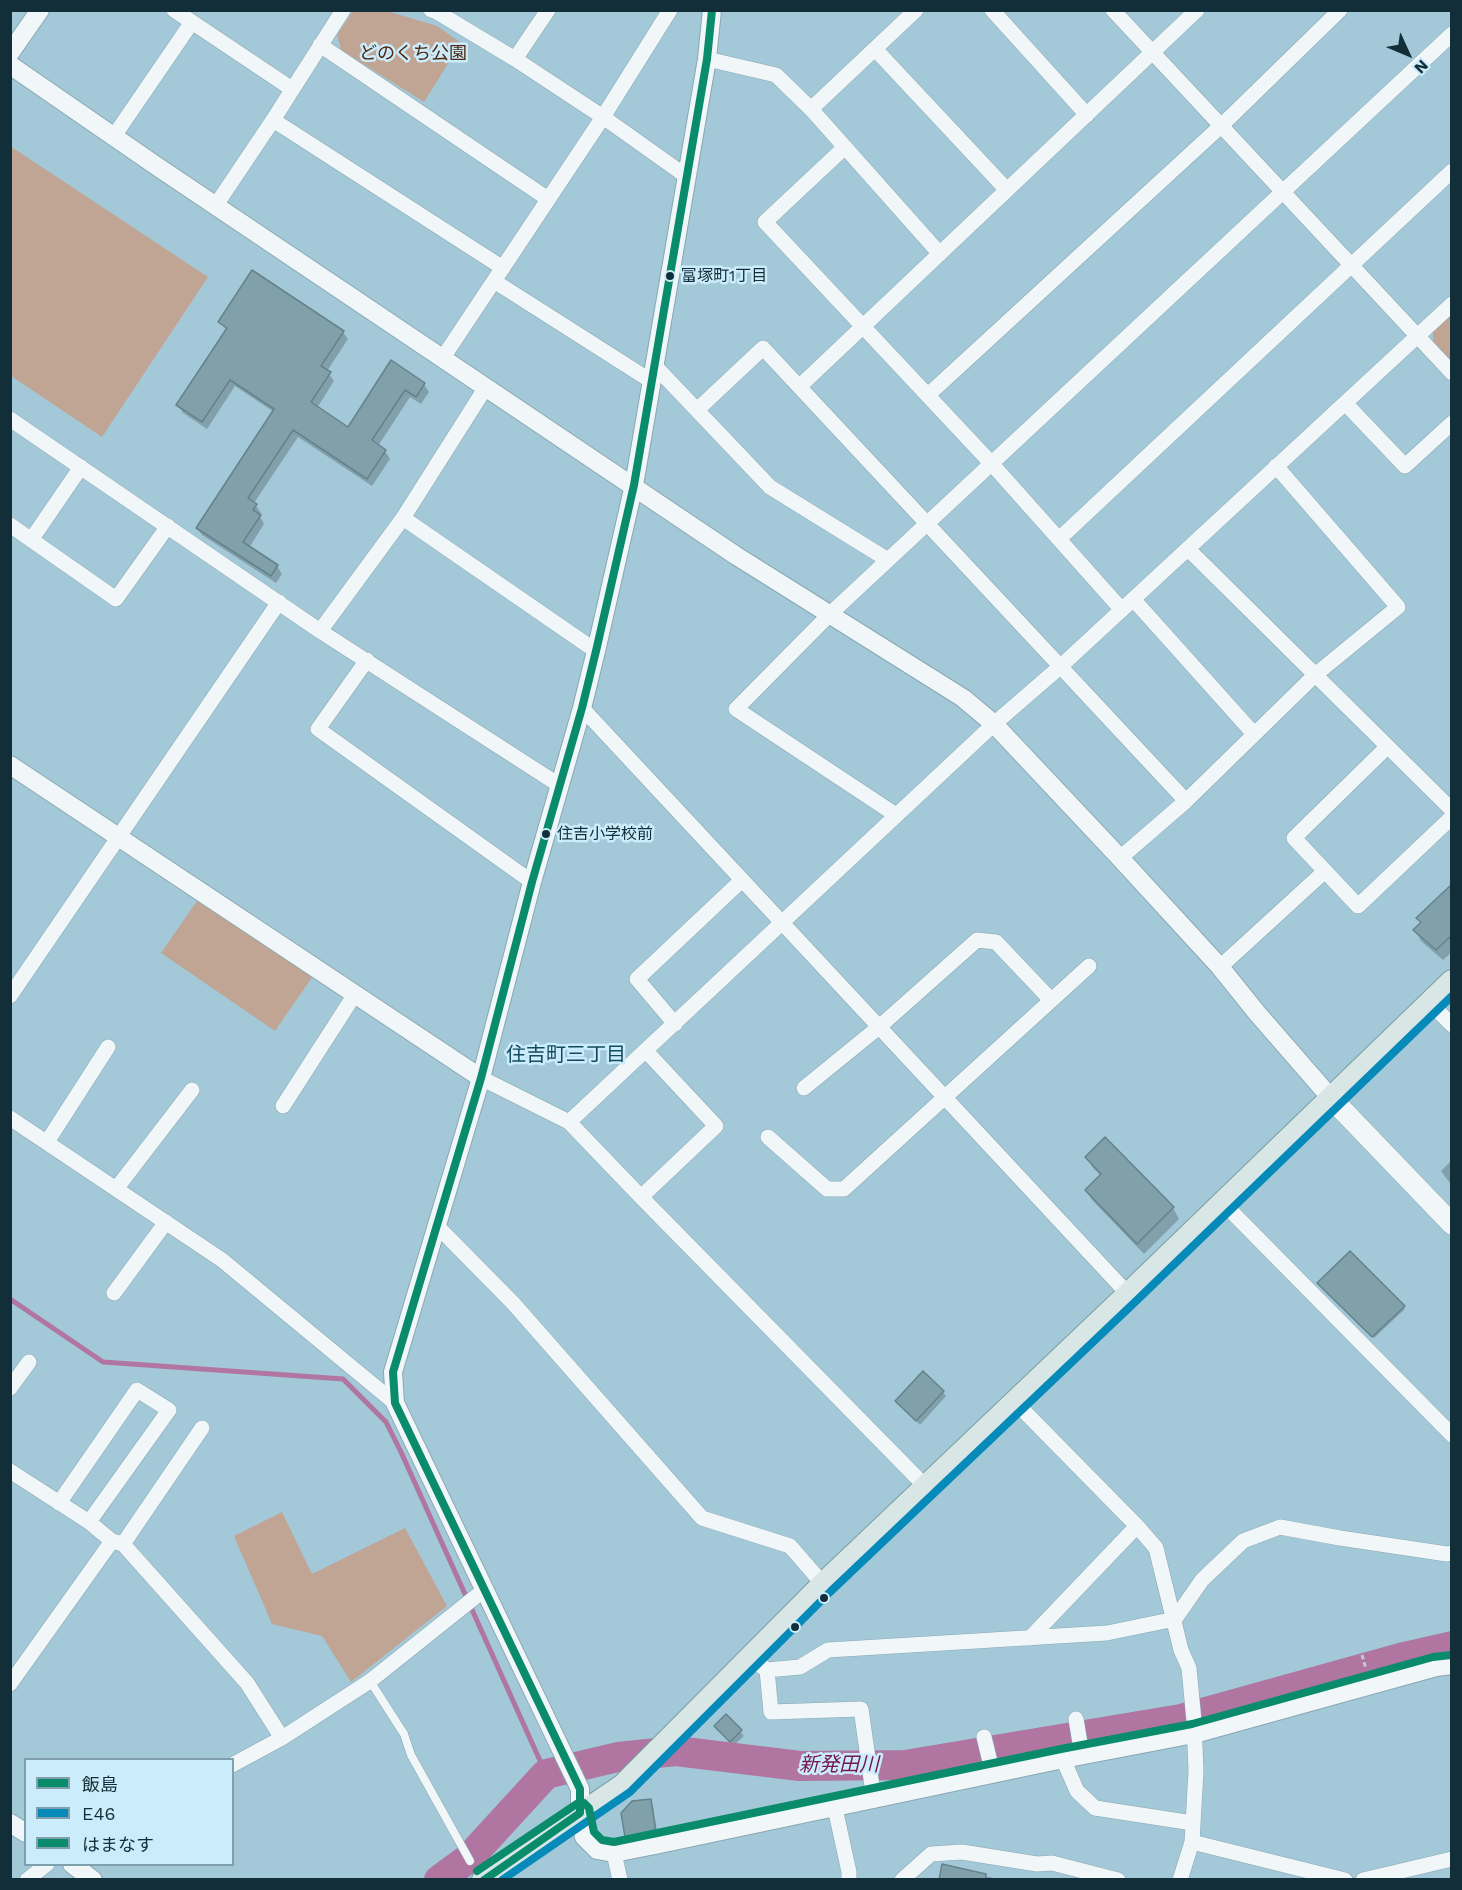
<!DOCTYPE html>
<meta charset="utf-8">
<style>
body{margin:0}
#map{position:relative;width:1462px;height:1890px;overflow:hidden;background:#a3c8d8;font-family:"Work Sans","Noto Sans JP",sans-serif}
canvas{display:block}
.frame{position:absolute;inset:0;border:12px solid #122e39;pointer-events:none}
.legend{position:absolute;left:24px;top:1758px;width:210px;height:108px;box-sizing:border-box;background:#cbecfb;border:2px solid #81a0ad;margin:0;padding:8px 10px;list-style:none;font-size:18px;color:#122e39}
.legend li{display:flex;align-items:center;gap:12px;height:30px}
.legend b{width:30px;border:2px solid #81a0ad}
.north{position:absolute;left:1378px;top:24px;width:60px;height:60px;-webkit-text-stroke:4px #cbecfb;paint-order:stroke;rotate:134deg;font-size:16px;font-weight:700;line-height:24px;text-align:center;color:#122e39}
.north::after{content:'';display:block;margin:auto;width:21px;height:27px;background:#122e39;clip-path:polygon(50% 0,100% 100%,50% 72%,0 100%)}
</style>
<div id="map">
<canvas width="1462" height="1890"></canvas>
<div class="frame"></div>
<ul class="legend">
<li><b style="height:8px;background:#0a8c6c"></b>飯島</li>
<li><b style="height:8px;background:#068aba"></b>E46</li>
<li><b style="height:8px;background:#0a8c6c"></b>はまなす</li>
</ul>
<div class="north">N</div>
</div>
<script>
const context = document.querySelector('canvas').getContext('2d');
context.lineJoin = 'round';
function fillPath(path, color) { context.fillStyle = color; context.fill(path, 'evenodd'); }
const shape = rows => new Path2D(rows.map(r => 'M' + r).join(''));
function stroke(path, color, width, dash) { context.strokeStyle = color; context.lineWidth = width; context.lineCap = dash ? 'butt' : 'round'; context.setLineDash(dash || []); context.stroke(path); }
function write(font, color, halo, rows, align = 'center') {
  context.font = font + ' "Work Sans","Noto Sans JP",sans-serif'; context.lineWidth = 5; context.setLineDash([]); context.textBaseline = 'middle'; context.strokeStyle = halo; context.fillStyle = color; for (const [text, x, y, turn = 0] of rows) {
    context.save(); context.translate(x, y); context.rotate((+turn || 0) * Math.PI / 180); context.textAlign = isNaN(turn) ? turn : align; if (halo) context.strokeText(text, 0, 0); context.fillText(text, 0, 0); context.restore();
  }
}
fillPath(shape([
 [353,11,387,11,437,26,461,43,424,102,341,50,337,35],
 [10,146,208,277,102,437,11,376],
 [1451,311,1451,360,1433,342,1433,328],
 [199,898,313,976,275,1031,161,953],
 [282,1512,312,1574,405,1528,447,1606,351,1682,322,1636,272,1624,234,1536]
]), '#c1a594');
fillPath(shape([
 [220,322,343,332,348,339,327,371,334,381,317,408,348,429,392,362,424,384,429,392,421,404,410,397,378,446,385,451,390,459,372,486,298,437,254,503,261,513,259,515,264,524,249,548,277,566,282,574,276,583,202,535,197,528,274,412,235,386,207,429,183,413,178,405,227,331],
 [1452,886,1452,952,1443,960,1421,941,1415,930,1421,923,1418,918],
 [1105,1139,1173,1208,1179,1219,1144,1254,1093,1201,1086,1191,1101,1176,1093,1168,1086,1157],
 [1452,1160,1452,1186,1441,1171],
 [1350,1253,1405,1309,1374,1338,1320,1285],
 [943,1392,946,1396,920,1425,897,1401],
 [726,1716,744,1736,733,1746,716,1726],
 [650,1801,653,1806,658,1838,629,1841,626,1836],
 [943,1866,1002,1880,940,1880]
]), '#0003');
stroke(shape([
 [10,1299,103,1362,343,1379,386,1422,401,1452,546,1774]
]), '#b175a2', 5);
stroke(shape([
 [439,1880,469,1858,546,1774,618,1757,676,1751,800,1766,905,1765,1181,1719,1404,1657,1452,1646]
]), '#b175a2', 30);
const building = shape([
 [252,270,344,331,321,366,331,372,311,402,348,427,391,360,425,383,416,397,405,390,372,440,386,450,367,479,293,430,248,498,257,504,253,510,261,515,243,542,278,565,271,576,196,528,274,409,230,380,202,422,176,405,227,328,218,322,252,270],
 [1452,884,1452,935,1436,950,1413,930,1421,922,1416,918,1452,884],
 [1105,1137,1174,1207,1137,1244,1085,1190,1101,1174,1085,1157,1105,1137],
 [1350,1251,1405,1306,1372,1337,1317,1283,1350,1251],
 [923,1371,944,1391,916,1421,895,1401,923,1371],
 [726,1714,742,1730,730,1742,714,1726,726,1714],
 [651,1799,656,1833,625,1837,621,1813,632,1801,651,1799],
 [942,1864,986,1874,986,1880,939,1880,942,1864]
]);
fillPath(building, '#81a1aa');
stroke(building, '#65828b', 1.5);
const service = shape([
 [370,1681,404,1734,411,1755,470,1861]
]);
const minor = shape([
 [174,10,292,89],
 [431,10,437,12,515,59,603,117,686,176],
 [992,10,1087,115],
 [1113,10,1452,373],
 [320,45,548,199],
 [875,49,1007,190],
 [515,59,548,10],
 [707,59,776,75,811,109,940,254],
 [811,109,916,10],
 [273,120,503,268],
 [114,136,192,22],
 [845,147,765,222,991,463,1122,610],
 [216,205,273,120,343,10],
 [494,281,651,381],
 [442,359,603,117,670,10],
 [654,365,770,487,888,560],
 [800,386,1197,10],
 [928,395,1222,125,1340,10],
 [1345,403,1405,466,1452,423],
 [697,410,763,348,1186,801],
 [10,419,320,631,559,785],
 [403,518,596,651],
 [10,525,116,599,168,526],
 [1059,539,1452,171],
 [31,540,81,467],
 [1188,549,1452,810],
 [1133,599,1254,734],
 [320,631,403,518,486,387],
 [367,660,318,729,532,882],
 [582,708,1128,1294],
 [1387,747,1294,838,1358,906,1452,817],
 [896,815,736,709,829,615,1452,34],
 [1120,858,1186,801,1315,675,1398,607,1276,466],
 [1220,967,1325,871],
 [10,996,279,602],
 [1429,1002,1452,1025],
 [675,1024,637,979,742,880],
 [481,1078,569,1122,641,1197,926,1487],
 [804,1088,879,1027,977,940,996,942,1051,1000],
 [283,1106,355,994],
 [10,1118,222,1260,395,1403],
 [569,1122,994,724,1061,666,1452,304],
 [768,1137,827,1189,844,1189,1089,966],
 [47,1142,108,1047],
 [116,1189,192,1090],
 [641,1197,716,1126,646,1051],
 [1222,1202,1452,1435],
 [438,1227,513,1303,702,1518,790,1546,823,1584],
 [114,1293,166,1222],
 [10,1388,29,1362],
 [1015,1402,1137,1526,1156,1548,1181,1650,1189,1668,1194,1721,1196,1771,1192,1842,1180,1880],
 [10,1471,89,1522,112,1541,123,1544,247,1683,282,1738],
 [59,1503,137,1390,169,1410,89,1522],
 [123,1544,202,1428],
 [1030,1638,1137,1526],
 [750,1658,767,1670,800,1667,828,1650,1107,1633,1175,1619,1202,1580,1243,1541,1280,1527,1340,1538,1447,1554,1452,1553],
 [767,1670,771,1712,861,1709,874,1800],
 [10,1684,112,1541],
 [1076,1719,1082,1755],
 [984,1737,993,1774],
 [1063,1759,1077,1791,1095,1808,1193,1823],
 [232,1765,282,1738,370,1681,484,1590],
 [835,1808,849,1872,849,1880],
 [1192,1842,1345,1880],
 [614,1853,620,1880],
 [27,1880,47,1864],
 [902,1880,931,1854,962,1852,1037,1864,1052,1863,1118,1880],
 [1363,1880,1452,1859]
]);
const tertiary = shape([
 [712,10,707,59,634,485,596,651,582,708,532,882,481,1078,393,1372,395,1403,580,1789,580,1813,584,1837,597,1850,614,1853,655,1845,1063,1759,1194,1734,1436,1667,1452,1665],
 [10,53,40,10],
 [10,65,155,165,735,555,963,698,994,724,1120,858,1220,967,1257,1013,1330,1097],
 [10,765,481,1078],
 [10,1823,26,1833],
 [72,1864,93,1880]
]);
const secondary = shape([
 [1330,1097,1452,1224]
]);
const primary = shape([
 [483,1880,623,1785,823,1584,1128,1294,1452,981]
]);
stroke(service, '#89a7b3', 9);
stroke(minor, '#89a7b3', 16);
stroke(tertiary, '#89a7b3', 20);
stroke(secondary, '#89a7b3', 22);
stroke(primary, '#7c9fa1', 24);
stroke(shape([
 [1362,1655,1366,1669]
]), '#c1ccd2', 3, [4.5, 3]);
stroke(service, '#f1f7f9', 8);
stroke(minor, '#f1f7f9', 15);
stroke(tertiary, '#f1f7f9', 18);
stroke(secondary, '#f1f7f9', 21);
stroke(primary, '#d8e6e6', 22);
stroke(shape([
 [484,1880,580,1813,580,1789,395,1403,393,1372,481,1078,532,882,582,708,596,651,634,485,707,59,712,10]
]), '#0a8c6c', 8);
stroke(shape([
 [502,1880,630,1792,830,1592,1135,1302,1452,996]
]), '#068aba', 8);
stroke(shape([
 [477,1871,578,1803,584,1803,589,1808,594,1832,602,1840,614,1842,1061,1749,1192,1724,1433,1657,1451,1655]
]), '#0a8c6c', 8);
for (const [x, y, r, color] of [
 [670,276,5,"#122e39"],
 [546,834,5,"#122e39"],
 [824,1598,5,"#122e39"],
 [795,1627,5,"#122e39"]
]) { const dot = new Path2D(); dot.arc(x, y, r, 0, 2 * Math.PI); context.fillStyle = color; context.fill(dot); stroke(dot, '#cbecfb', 2); }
write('16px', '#122e39', '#cbecfb', [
 ["富塚町1丁目",681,276],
 ["住吉小学校前",557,834]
], 'left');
write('18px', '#4f260f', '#cbecfb', [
 ["どのくち公園",413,54]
]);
write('20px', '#14495e', '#cbecfb', [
 ["住吉町三丁目",566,1055]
]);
write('italic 20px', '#751651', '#cbecfb', [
 ["新発田川",839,1765]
]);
</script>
